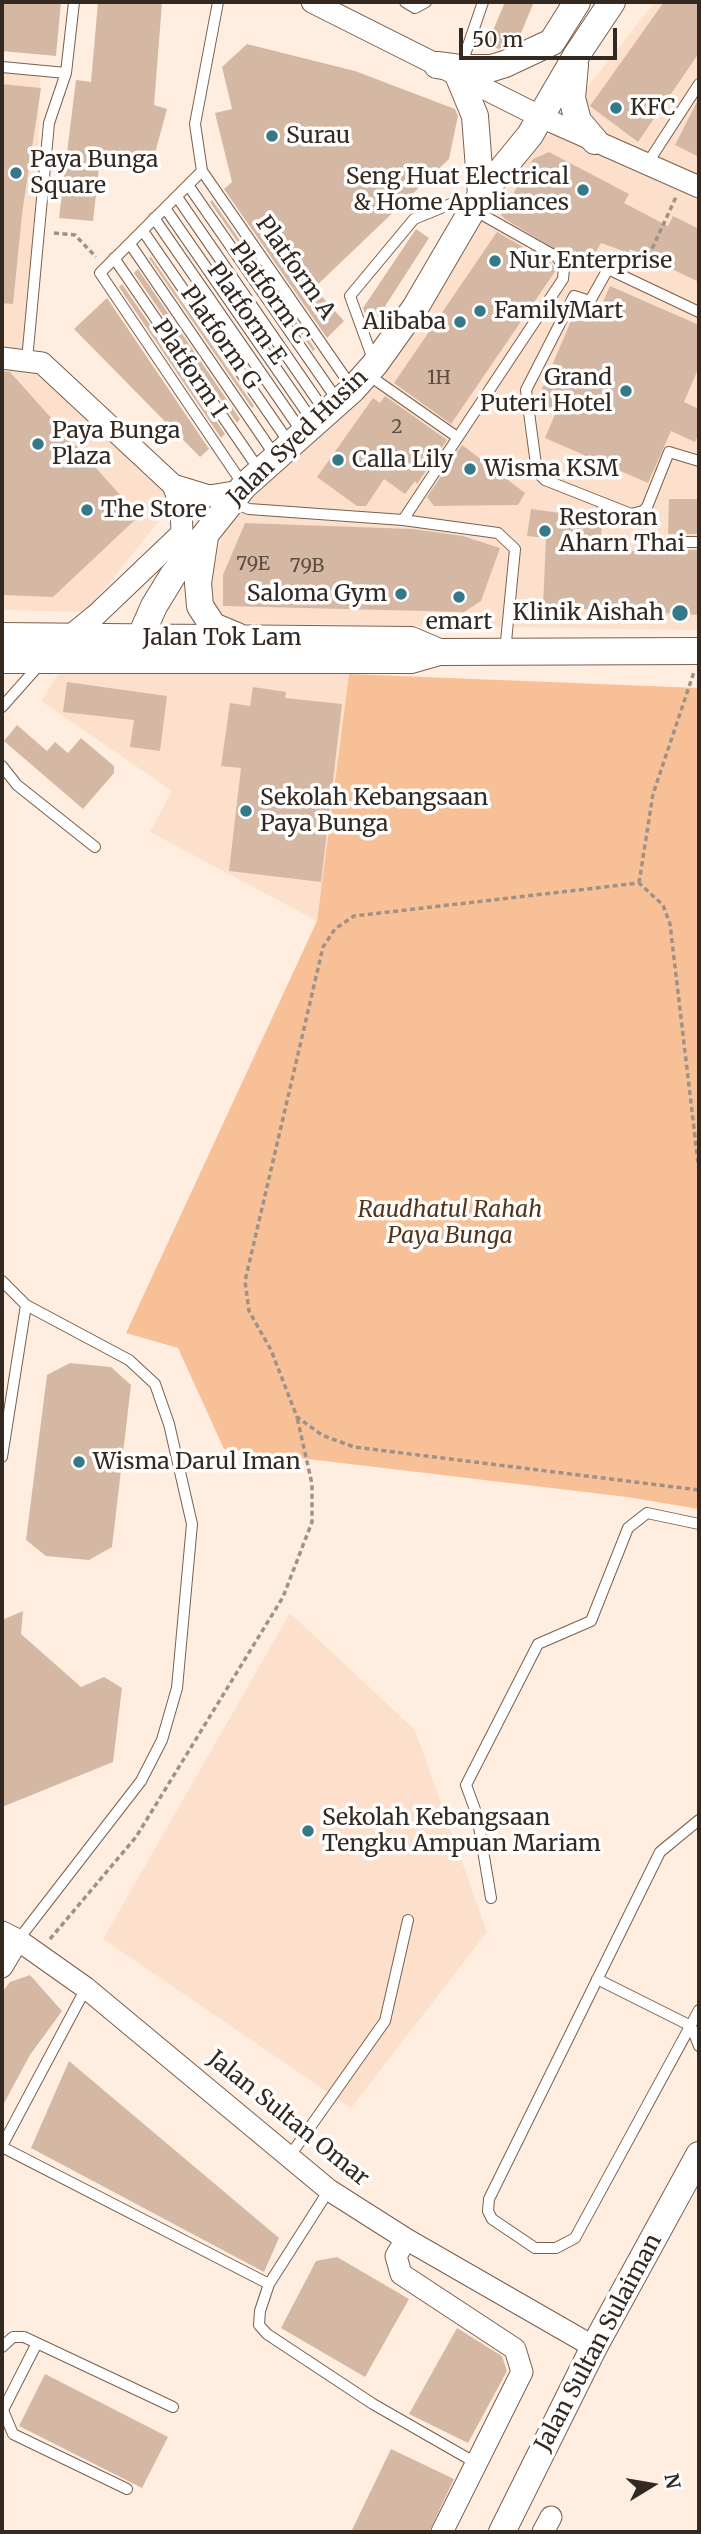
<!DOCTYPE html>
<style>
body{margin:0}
#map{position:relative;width:701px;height:2534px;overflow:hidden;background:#ffede0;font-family:Merriweather,serif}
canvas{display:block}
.frame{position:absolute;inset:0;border:4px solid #342921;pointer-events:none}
.north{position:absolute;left:617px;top:2450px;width:70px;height:70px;-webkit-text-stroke:5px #fff;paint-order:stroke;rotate:79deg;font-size:19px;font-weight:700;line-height:28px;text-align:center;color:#342921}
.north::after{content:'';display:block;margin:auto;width:24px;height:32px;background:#342921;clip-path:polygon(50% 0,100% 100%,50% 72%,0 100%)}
.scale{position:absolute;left:459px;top:28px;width:158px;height:32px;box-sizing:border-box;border:4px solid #342921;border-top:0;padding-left:9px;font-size:21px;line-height:24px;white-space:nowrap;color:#342921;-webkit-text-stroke:5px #fff;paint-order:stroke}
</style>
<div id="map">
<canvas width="701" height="2534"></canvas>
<div class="frame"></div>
<div class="north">N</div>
<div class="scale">50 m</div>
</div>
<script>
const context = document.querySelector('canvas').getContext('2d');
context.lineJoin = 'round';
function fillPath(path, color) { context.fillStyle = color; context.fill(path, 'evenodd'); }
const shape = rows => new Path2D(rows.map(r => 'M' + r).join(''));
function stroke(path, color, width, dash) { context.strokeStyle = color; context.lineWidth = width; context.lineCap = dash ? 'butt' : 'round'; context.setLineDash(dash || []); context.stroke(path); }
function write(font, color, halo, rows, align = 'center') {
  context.font = font + ' Merriweather,serif'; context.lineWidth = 7; context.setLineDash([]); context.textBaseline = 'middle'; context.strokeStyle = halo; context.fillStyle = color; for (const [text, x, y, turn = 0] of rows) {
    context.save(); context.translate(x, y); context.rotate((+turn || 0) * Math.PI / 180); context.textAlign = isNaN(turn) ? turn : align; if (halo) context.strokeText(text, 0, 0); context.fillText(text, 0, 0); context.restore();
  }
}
fillPath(shape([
 [655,2,699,2,699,183,600,136,580,115,585,90],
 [2,73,40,76,33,369,175,501,86,612,2,610],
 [552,133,699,200,699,630,214,623,210,579,229,513,386,358,524,148],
 [62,668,349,674,317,921,150,832,172,791,41,701],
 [290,1613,415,1730,487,1932,351,2108,103,1939]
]), '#fde0cb');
fillPath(shape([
 [349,674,699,688,699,1509,627,1497,224,1449,178,1348,126,1333,317,921]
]), '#f8c096');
fillPath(shape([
 [2,2,61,2,56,56,2,51],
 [98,2,162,3,154,105,167,109,152,164,100,158,93,221,59,218,76,80,91,82],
 [505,2,534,2,518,40,499,49,487,45],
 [664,2,699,2,699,53,638,142,590,106],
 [247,44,355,71,455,109,458,116,449,159,314,288,344,321,327,338,224,189,232,182,215,113,232,109,222,67],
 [2,84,41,88,22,214,13,304,2,303],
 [699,98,699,157,675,145],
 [549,152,629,194,624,203,668,226,673,216,699,229,699,282,630,249,629,253,601,243,589,264,568,252,566,256,505,219,501,215,533,159],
 [212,200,315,349,313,351,210,202],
 [416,229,429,238,373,325,368,322,363,308],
 [497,232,551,263,556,270,451,424,394,383],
 [151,257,254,406,252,408,149,258],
 [138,269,240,419,237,423,134,273],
 [122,284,225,434,221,438,119,287],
 [610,286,699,325,699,367,684,402,699,409,699,433,695,442,671,431,648,483,545,438,556,412,536,403,577,307,597,316],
 [107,298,209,449,200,457,74,329],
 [2,371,10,372,139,516,53,597,2,595],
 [385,396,447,440,417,484,415,481,405,494,384,479,366,506,357,506,317,477,373,398,380,403],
 [462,445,525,493,518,505,434,506,427,497],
 [669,499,699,499,699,534,668,534],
 [531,509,603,519,599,549,668,553,668,550,699,550,699,615,543,607,546,538,527,536],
 [245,523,413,529,463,536,500,548,481,601,464,612,223,606,223,575],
 [67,682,167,696,160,751,130,747,134,720,63,712],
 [253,687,286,692,285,698,342,704,321,882,229,871,241,768,221,766,230,703,250,706],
 [17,725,47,751,55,742,68,753,81,738,114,766,114,773,83,809,4,741],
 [70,1363,111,1367,131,1385,112,1547,89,1560,46,1556,26,1540,47,1375],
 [23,1611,21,1634,81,1687,104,1677,122,1688,113,1762,2,1807,2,1620],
 [30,1975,62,2011,30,2055,2,2107,2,1992,10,1982],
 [69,2061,279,2238,264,2272,31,2148],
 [337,2257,409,2299,365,2377,281,2328,316,2261],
 [457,2328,502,2356,507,2371,468,2443,409,2414],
 [45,2374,168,2437,142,2488,19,2426],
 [391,2449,454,2479,429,2532,351,2532]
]), '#d4b8a4');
const service = shape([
 [218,2,195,124,202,171,353,389],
 [405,2,415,8,426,2],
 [461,66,483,2],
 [2,67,66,73],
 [647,164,699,84],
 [202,171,100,273,244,486],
 [188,185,338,401],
 [177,197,326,413],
 [165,208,314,423],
 [154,218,302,432],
 [143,231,290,444],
 [130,244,276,457],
 [114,258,260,471],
 [699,312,608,269,590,301,574,296,526,390,537,472,545,480,631,514,643,511,647,507,669,452,699,461],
 [27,360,49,123,66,73,74,2],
 [374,362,350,296,414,219,458,201,557,257,564,268,563,279,403,520],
 [367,374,457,437],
 [231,502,249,509,403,520,498,533,515,549,505,652],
 [656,542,699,542],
 [2,707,41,663],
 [2,766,17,785,95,847],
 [2,1281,26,1305,129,1360,155,1384,169,1424,192,1524,177,1688,162,1740,141,1781,18,1940],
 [2,1457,26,1305],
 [699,1820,660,1852,489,2199,488,2211,492,2219,535,2248,556,2248,575,2238,699,2010],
 [491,1898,477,1815,466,1785,538,1644,591,1621,628,1528,647,1513,699,1524],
 [597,1979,691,2026,699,2046],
 [2,2146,86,1988],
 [2,2147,269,2284,329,2190],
 [289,2157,385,2021,408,1920],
 [269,2284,260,2311,259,2325,267,2334,373,2404,476,2463],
 [2,2347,13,2337,24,2337,173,2407],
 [2,2408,13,2434,127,2489],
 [3,2410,37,2343]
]);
const minor = shape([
 [312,2,541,117,699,187],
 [2,358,42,363,173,485,209,496,240,491],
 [69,637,96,615,182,533,181,506,173,485],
 [2,1932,18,1940,86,1988,329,2190,406,2239,594,2347],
 [2,1967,18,1940],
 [406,2239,396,2256,401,2274,515,2349,522,2372,442,2532],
 [543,2532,551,2517]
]);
const tertiary = shape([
 [437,65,460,68,492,68,505,64,552,42,577,2],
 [575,65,572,98,578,121,595,141],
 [458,75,475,116,481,195],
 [205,537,198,583,200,606,213,626,237,636],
 [2,636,411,640,439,652],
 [2,660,411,660,439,652,699,651],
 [140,660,140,638,154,606,173,575,244,486,353,389,375,364,415,308,481,195,530,135,576,56,612,2],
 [502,2532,594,2347,699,2155]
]);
stroke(service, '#79604e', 12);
stroke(minor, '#79604e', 23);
stroke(tertiary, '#79604e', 28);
stroke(shape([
 [54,233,75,235,96,257],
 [645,264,676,197],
 [639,883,653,794,694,672],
 [699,1171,670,924,663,905,639,883,354,916,335,929,323,947,245,1281,249,1311,271,1350,297,1417,322,1435,354,1447,699,1490],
 [50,1939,136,1837,283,1597,312,1522,312,1484,297,1417]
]), '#a09187', 3.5, [5, 3.5]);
stroke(service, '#fff', 10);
stroke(minor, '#fff', 21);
stroke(tertiary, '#fff', 26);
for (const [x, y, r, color] of [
 [616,108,7,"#357988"],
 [272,136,7,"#357988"],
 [16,173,7,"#357988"],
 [583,190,7,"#357988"],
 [495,261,7,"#357988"],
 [480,311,7,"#357988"],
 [460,322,7,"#357988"],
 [626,391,7,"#357988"],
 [38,444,7,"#357988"],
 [338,460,7,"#357988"],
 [470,469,7,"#357988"],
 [87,510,7,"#357988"],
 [545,531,7,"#357988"],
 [401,594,7,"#357988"],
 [459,597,7,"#357988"],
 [680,613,9,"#357988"],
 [246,811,7,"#357988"],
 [79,1462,7,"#357988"],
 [308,1831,7,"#357988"]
]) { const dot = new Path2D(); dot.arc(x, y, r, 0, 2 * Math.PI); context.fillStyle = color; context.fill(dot); stroke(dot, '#fff', 2.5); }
write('19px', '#5c4d42', null, [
 ["1H",439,379],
 ["2",397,428],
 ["79E",253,565],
 ["79B",307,567]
]);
write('23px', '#342921', '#fff', [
 ["KFC",630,108],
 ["Surau",286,136],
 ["Paya Bunga",30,160],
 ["Square",30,186],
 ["Seng Huat Electrical",569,177,"right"],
 ["& Home Appliances",569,203,"right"],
 ["Nur Enterprise",509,261],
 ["FamilyMart",494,311],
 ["Alibaba",446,322,"right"],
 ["Grand",612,378,"right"],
 ["Puteri Hotel",612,404,"right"],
 ["Paya Bunga",52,431],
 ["Plaza",52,457],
 ["Calla Lily",352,460],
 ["Wisma KSM",484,469],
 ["The Store",101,510],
 ["Restoran",559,518],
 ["Aharn Thai",559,544],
 ["Saloma Gym",387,594,"right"],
 ["Klinik Aishah",664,613,"right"],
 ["emart",459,622,"center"],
 ["Sekolah Kebangsaan",260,798],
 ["Paya Bunga",260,824],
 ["Wisma Darul Iman",93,1462],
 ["Sekolah Kebangsaan",322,1818],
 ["Tengku Ampuan Mariam",322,1844]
], 'left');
write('23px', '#342921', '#fff', [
 ["Platform A",295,268,55],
 ["Platform C",269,293,55],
 ["Platform E",246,314,55],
 ["Platform G",220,338,55],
 ["Platform I",189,369,56],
 ["Jalan Syed Husin",298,438,-44],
 ["Jalan Tok Lam",222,638],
 ["Jalan Sultan Omar",288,2119,39],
 ["Jalan Sultan Sulaiman",599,2343,-62]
]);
write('italic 23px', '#543318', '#fff', [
 ["Raudhatul Rahah",450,1210],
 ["Paya Bunga",450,1236]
]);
</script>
